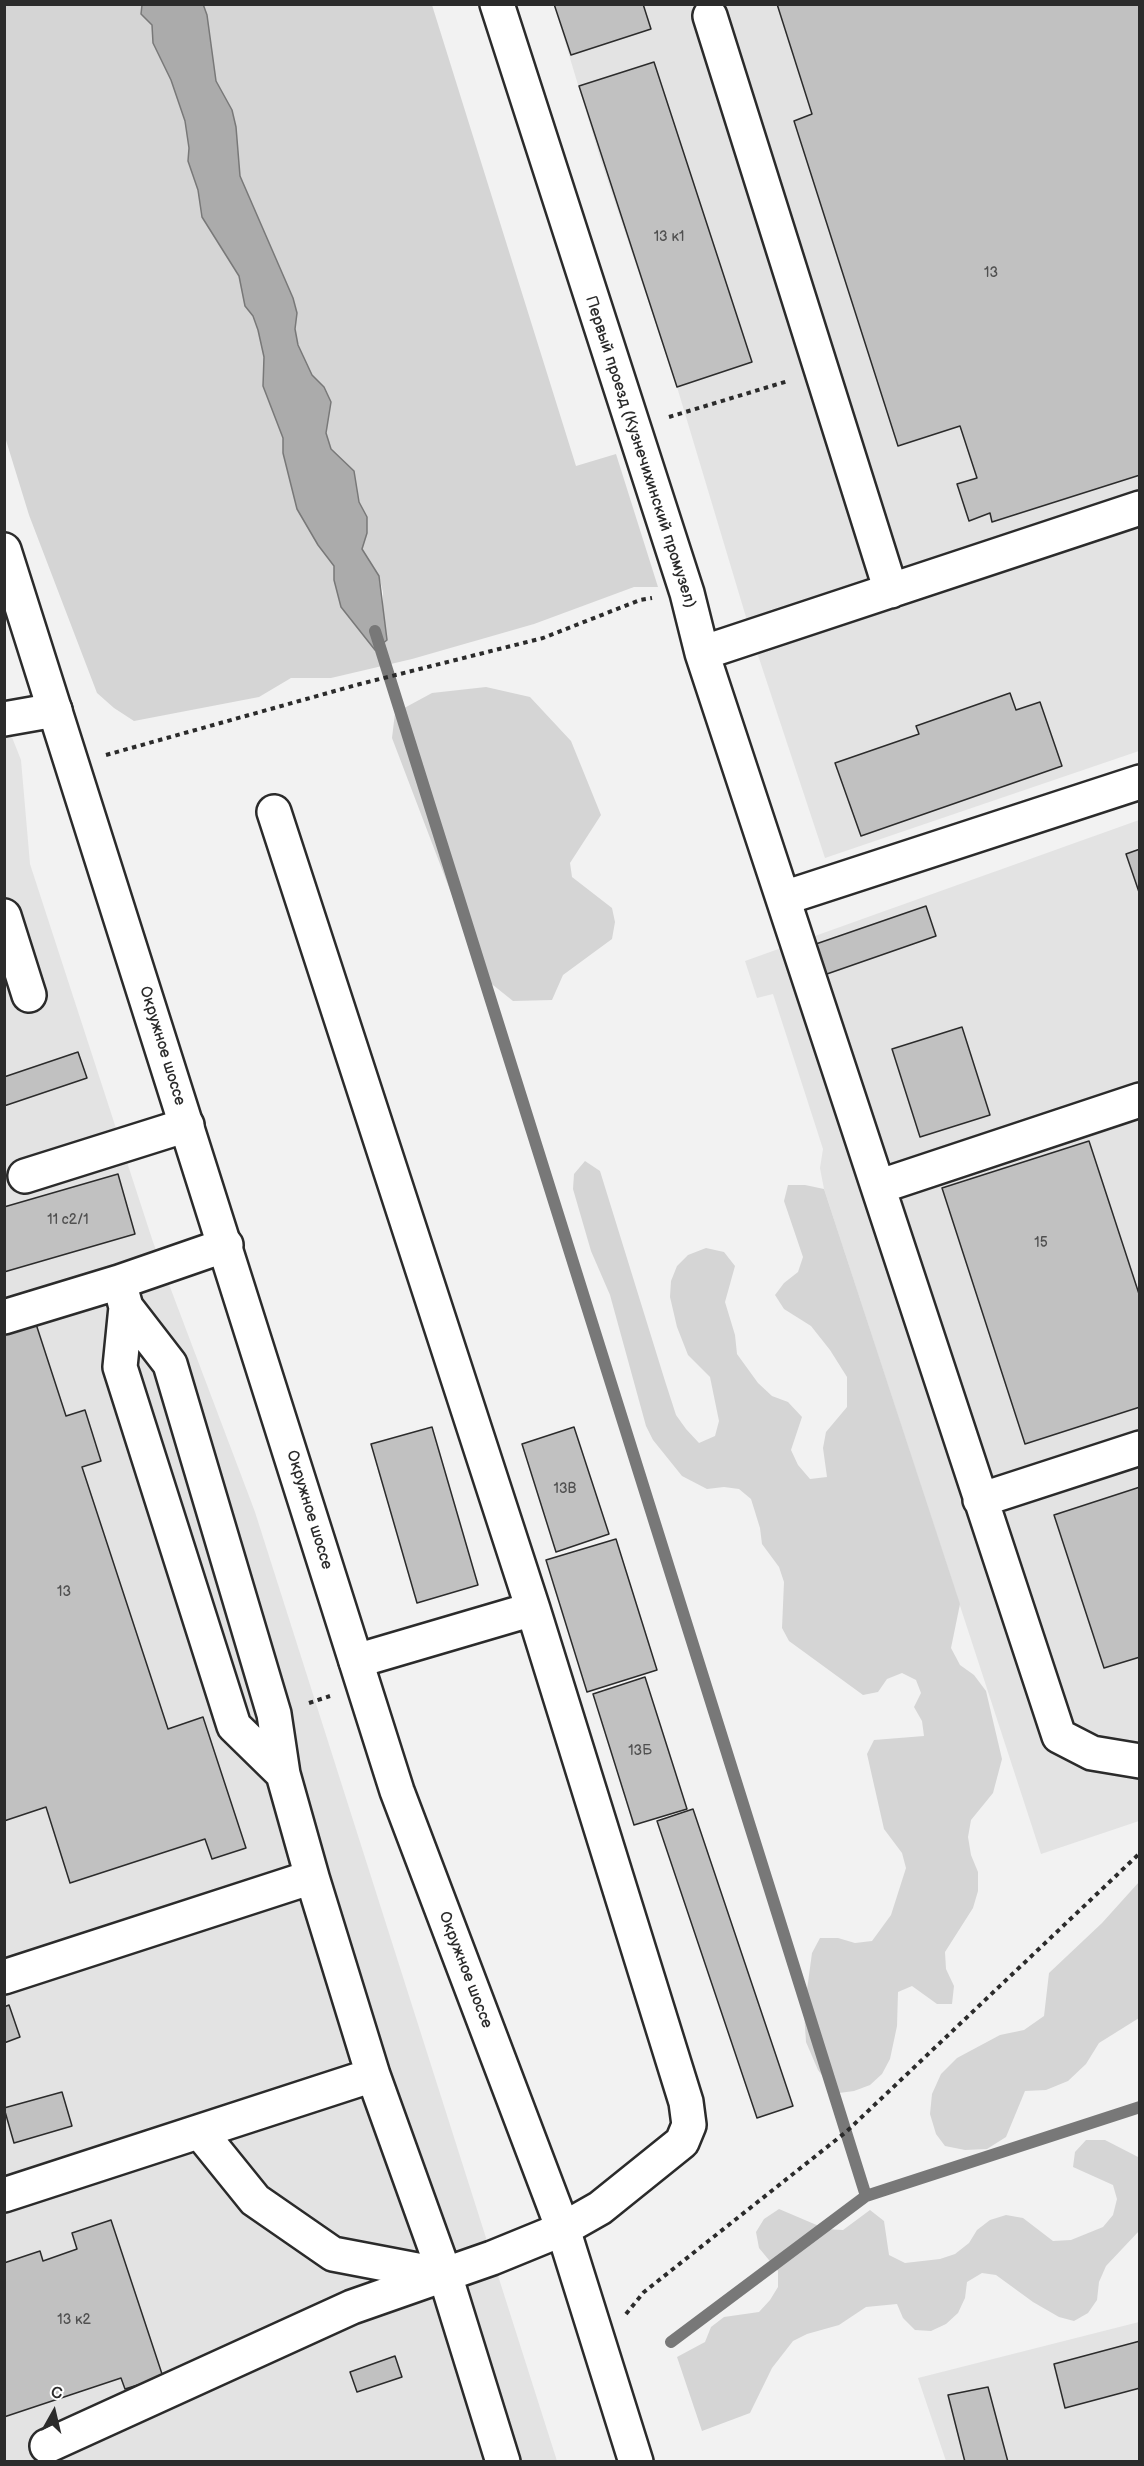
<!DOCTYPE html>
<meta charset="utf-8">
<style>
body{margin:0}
#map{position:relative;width:1144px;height:2466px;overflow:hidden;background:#f2f2f2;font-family:"Balsamiq Sans",sans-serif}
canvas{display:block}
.frame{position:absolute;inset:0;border:6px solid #2b2b2b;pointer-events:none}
.north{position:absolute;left:24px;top:2382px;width:60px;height:60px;-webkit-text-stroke:4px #fff;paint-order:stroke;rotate:8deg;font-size:16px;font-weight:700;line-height:24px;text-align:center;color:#2b2b2b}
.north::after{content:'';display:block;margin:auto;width:21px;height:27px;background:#2b2b2b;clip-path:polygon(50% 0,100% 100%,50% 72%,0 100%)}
</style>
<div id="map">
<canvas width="1144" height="2466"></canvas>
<div class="frame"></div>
<div class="north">С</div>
</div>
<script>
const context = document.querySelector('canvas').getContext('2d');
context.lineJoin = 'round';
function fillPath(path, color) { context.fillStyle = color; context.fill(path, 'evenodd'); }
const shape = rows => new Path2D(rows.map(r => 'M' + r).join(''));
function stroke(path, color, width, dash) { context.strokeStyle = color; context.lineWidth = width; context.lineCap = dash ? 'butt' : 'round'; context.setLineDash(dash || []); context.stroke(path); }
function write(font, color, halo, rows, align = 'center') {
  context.font = font + ' "Balsamiq Sans",sans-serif'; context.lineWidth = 5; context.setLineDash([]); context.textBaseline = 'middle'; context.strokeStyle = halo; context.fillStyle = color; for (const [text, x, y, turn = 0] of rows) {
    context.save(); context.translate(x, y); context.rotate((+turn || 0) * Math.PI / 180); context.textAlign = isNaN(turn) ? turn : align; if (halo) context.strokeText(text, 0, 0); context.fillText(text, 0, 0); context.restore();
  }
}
fillPath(shape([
 [554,5,1139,5,1139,751,825,858,752,637,677,387,600,158],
 [4,717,21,760,30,864,153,1242,255,1512,557,2461,5,2461],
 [1139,820,1139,1821,1041,1854,824,1189,820,1168,823,1149,773,994,757,998,745,961],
 [1139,2322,1139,2461,946,2461,918,2378]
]), '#e3e3e3');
fillPath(shape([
 [4,5,142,5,141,14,152,25,153,43,171,80,185,121,189,148,188,162,198,190,202,217,239,276,245,306,253,316,258,330,264,357,263,386,283,438,283,453,297,509,318,545,334,566,334,580,341,607,375,649,383,608,383,592,379,576,362,549,367,533,367,517,359,502,354,471,331,449,326,433,331,402,324,387,312,375,298,345,295,329,297,313,293,298,240,176,236,127,232,110,216,81,207,15,203,5,432,5,576,466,616,454,658,587,634,587,534,624,412,659,331,678,291,678,259,697,134,721,114,708,97,693,29,515,5,437],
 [486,687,530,697,571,741,601,815,570,863,572,877,612,908,615,922,612,939,563,975,552,1000,513,1001,483,977,392,738,395,713,432,693],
 [585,1161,600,1171,665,1381,676,1415,686,1429,699,1443,715,1436,719,1421,710,1377,688,1355,677,1327,670,1297,671,1281,677,1266,688,1255,706,1248,724,1252,735,1266,725,1302,735,1335,737,1354,758,1383,772,1396,788,1402,802,1417,791,1450,798,1465,810,1479,827,1477,823,1448,826,1432,847,1407,847,1377,830,1350,811,1326,784,1309,775,1295,784,1283,798,1272,803,1257,784,1201,788,1185,805,1185,824,1189,960,1604,951,1648,960,1665,974,1675,986,1691,1002,1759,993,1793,971,1820,968,1837,971,1855,978,1872,978,1891,973,1908,945,1952,946,1969,954,1986,952,2004,937,2004,912,1986,898,1992,897,2026,890,2059,882,2074,870,2085,854,2091,839,2093,827,2082,818,2070,806,2042,804,2012,812,1953,820,1938,838,1938,855,1943,872,1941,891,1915,906,1868,902,1853,884,1829,867,1754,874,1740,924,1736,922,1721,914,1707,921,1693,916,1680,902,1673,887,1679,878,1692,863,1695,789,1641,782,1628,784,1582,779,1567,762,1544,760,1528,751,1499,739,1489,724,1487,707,1489,682,1476,653,1440,646,1426,610,1295,591,1251,573,1189,574,1174],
 [1139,1882,1139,2018,1099,2043,1086,2064,1068,2081,1046,2090,1025,2091,1006,2137,987,2149,965,2150,945,2146,936,2134,930,2114,932,2094,941,2074,957,2058,1000,2035,1024,2030,1044,2016,1049,1973,1102,1923],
 [1086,2140,1105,2140,1140,2158,1139,2231,1106,2266,1099,2282,1097,2300,1088,2313,1074,2321,1059,2317,1033,2302,996,2275,982,2273,967,2282,965,2298,958,2313,946,2324,931,2331,915,2330,903,2318,897,2304,866,2307,839,2325,807,2334,793,2341,772,2368,750,2413,702,2431,677,2357,705,2342,711,2327,724,2317,759,2312,770,2300,778,2287,778,2271,759,2248,756,2232,764,2219,779,2209,826,2229,843,2230,870,2210,884,2221,889,2255,905,2263,940,2259,955,2254,969,2243,977,2230,990,2220,1006,2215,1023,2218,1053,2241,1071,2240,1103,2227,1113,2215,1117,2199,1113,2185,1073,2167,1075,2152]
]), '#d5d5d5');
const water = shape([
 [203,4,207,15,216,81,232,110,236,127,240,176,293,298,297,313,295,329,298,345,312,375,324,387,331,402,326,433,331,449,354,471,359,502,367,517,367,533,362,549,379,576,387,640,375,650,341,607,334,580,334,566,318,545,297,509,283,453,283,438,263,386,264,357,258,330,253,316,245,306,239,276,202,217,198,190,188,161,189,148,185,121,171,80,153,43,152,25,141,14,142,5,203,4]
]);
fillPath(water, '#ababab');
stroke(water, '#787878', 1.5);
stroke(shape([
 [375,631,866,2196],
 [671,2342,866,2196,1140,2107]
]), '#787878', 12);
const building = shape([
 [554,4,643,4,651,29,571,55,554,4],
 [777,4,1140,4,1140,475,992,522,990,513,969,521,957,484,977,478,960,426,898,446,794,121,812,114,777,4],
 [654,62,752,362,677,387,579,86,654,62],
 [1010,693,1016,710,1040,702,1062,766,861,836,835,763,919,734,916,726,1010,693],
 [1140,849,1140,895,1126,854,1140,849],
 [926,906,936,936,824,975,813,945,926,906],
 [962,1027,990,1115,920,1137,892,1049,962,1027],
 [78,1052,87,1078,4,1106,4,1077,78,1052],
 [1089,1141,1140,1297,1140,1407,1025,1444,942,1188,1089,1141],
 [118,1174,135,1234,4,1272,4,1207,118,1174],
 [36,1324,66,1416,85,1410,101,1461,82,1467,168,1729,203,1717,246,1848,212,1859,205,1839,70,1883,46,1807,4,1821,4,1335,36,1324],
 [432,1427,478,1585,417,1603,371,1444,432,1427],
 [574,1427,609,1534,556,1552,522,1444,574,1427],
 [1140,1487,1140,1657,1104,1668,1054,1515,1140,1487],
 [616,1539,657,1670,587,1692,546,1560,616,1539],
 [645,1677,687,1809,634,1825,593,1694,645,1677],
 [693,1809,793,2106,757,2118,657,1821,693,1809],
 [9,2005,20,2037,4,2043,4,2007,9,2005],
 [62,2092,72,2126,14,2143,4,2108,62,2092],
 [111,2220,163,2377,125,2389,121,2378,4,2417,4,2263,40,2251,43,2261,77,2249,72,2233,111,2220],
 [1140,2341,1140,2388,1065,2408,1054,2364,1140,2341],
 [395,2356,402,2377,357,2392,350,2372,395,2356],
 [988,2387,1008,2462,965,2462,948,2395,988,2387]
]);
fillPath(building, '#c1c1c1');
stroke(building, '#2b2b2b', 1.5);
const minor = shape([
 [497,4,687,593,702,653,1059,1736,1092,1753,1140,1761],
 [710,16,891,591],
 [702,653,1140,508],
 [4,719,55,710],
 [784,898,1140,782],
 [4,916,29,995],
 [25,1176,187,1125],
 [878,1187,1140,1100],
 [226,1245,119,1282,126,1307,120,1367,234,1726,283,1774,312,1877],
 [126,1307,170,1364,274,1714,283,1774],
 [4,1317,119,1282],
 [980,1500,1140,1448],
 [356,1661,533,1609],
 [4,1977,312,1877,373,2075,445,2275,503,2462],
 [200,2132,255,2200,333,2254,443,2275],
 [4,2195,373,2075],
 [47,2446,352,2307,492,2258,563,2229,600,2208,682,2142,689,2125,686,2102,533,1609,274,812]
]);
const major = shape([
 [4,550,397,1791,563,2229,636,2462]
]);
stroke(minor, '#2b2b2b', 38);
stroke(major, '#2b2b2b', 38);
stroke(shape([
 [669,417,788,381],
 [106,755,360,684,543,638,640,600,652,598],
 [309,1703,330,1696],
 [626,2314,644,2292,846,2132,1140,1853]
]), '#2b2b2b', 4, [4.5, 4.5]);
stroke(minor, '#fff', 33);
stroke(major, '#fff', 33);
write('14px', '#505050', null, [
 ["13 к1",669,237],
 ["13",991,273],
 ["11 с2/1",68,1220],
 ["15",1041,1243],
 ["13В",565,1489],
 ["13",64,1592],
 ["13Б",640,1751],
 ["13 к2",74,2320]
]);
write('16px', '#2b2b2b', '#fff', [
 ["Первый проезд (Кузнечихинский промузел)",640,452,72],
 ["Окружное шоссе",162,1046,73],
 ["Окружное шоссе",309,1510,73],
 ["Окружное шоссе",465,1970,69]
]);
</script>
